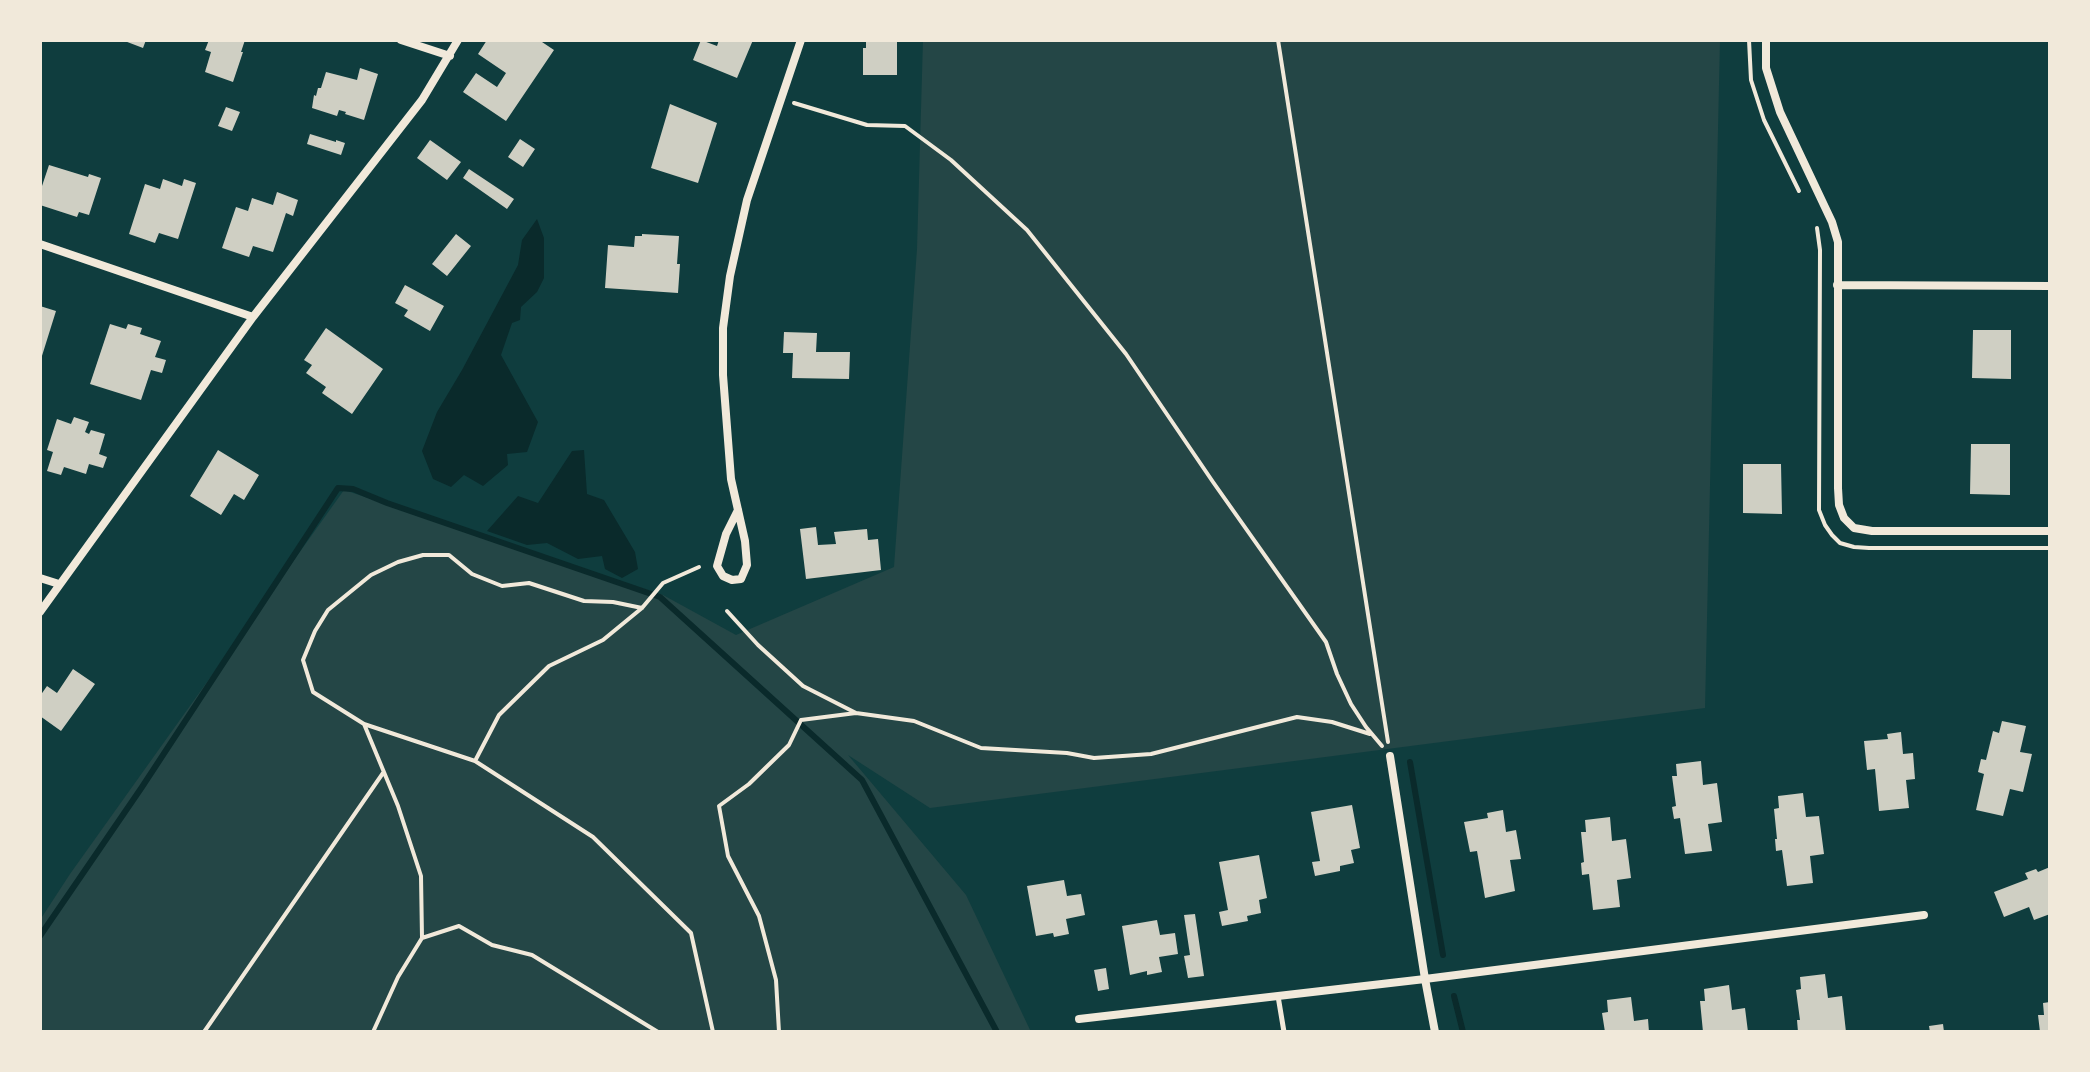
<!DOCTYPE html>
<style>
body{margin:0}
#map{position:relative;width:2090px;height:1072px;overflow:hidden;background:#0f3d3e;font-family:"Exo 2",sans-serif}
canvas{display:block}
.frame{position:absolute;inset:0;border:42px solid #f1e9da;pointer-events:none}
</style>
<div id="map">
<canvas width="2090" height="1072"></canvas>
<div class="frame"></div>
</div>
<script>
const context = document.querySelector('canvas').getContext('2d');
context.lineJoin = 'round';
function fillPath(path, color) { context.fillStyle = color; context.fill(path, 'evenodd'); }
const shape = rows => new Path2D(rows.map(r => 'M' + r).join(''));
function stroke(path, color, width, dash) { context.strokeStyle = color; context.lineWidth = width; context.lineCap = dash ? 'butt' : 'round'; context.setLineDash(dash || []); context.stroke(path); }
fillPath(shape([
 [923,40,1720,40,1705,708,930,808,848,755,966,895,1031,1032,40,1032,40,920,70,874,344,490,663,595,736,635,894,567,917,249]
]), '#244646');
fillPath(shape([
 [537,219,544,238,544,278,537,292,521,307,520,320,512,323,501,355,538,422,527,452,507,454,508,465,483,486,464,475,451,487,433,479,422,451,437,412,462,370,518,265,522,240],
 [584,450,587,494,604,500,635,552,638,569,622,578,605,569,602,556,578,559,547,543,527,545,487,531,518,496,538,503,572,451]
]), '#0a2a2b');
stroke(shape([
 [1410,762,1443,955],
 [40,936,142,787,338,488,353,489,387,503,660,597,862,780,997,1032],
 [1454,996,1463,1032]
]), '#0a2a2b', 6);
fillPath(shape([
 [122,40,146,40,143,48],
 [209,40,245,40,241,52,243,52,233,82,205,72,211,52,205,50],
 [487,40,539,40,554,50,506,121,463,92,476,73,497,87,506,73,478,54],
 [701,40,717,46,719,40,753,40,737,78,693,60],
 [866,40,897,40,897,75,863,75,863,48,866,48],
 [360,68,378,74,364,120,345,114,346,112,339,110,337,116,312,108,314,95,316,96,318,88,321,88,326,72,357,80],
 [670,104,717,123,698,183,651,168],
 [226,107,240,112,232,131,218,126],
 [310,134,336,142,336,140,345,143,341,155,307,144],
 [520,139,535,149,523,167,508,157],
 [430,140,461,162,447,180,417,158],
 [49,165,88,177,89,174,101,178,89,215,79,212,77,217,40,205,40,192],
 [469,169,514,199,507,209,463,178],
 [163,179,182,186,184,179,196,183,178,239,159,233,155,243,129,234,145,184,160,189],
 [277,192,298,200,293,216,286,213,273,252,253,246,249,257,222,248,236,207,248,211,252,198,273,205],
 [456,234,471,246,447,276,432,264],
 [642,234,679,236,677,264,680,264,678,293,605,288,608,245,634,247,635,236,642,236],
 [405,285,444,306,430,331,404,316,408,310,395,303],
 [40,306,56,311,41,359,40,358],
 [110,324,126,329,128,324,142,328,140,334,161,341,155,357,166,360,162,373,151,370,141,400,90,384],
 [326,328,383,369,352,414,322,393,326,387,306,373,312,365,304,360],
 [1973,330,2011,330,2011,379,1972,378],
 [784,332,817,333,816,352,850,352,849,379,792,378,793,353,783,353],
 [74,417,89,422,85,432,89,434,91,430,105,434,99,454,107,457,103,468,89,464,86,474,64,467,61,475,47,471,53,452,47,450,57,419,71,424],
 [1971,444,2010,444,2010,495,1970,494],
 [218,450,259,475,244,500,234,494,221,515,190,496],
 [1743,464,1781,464,1782,514,1743,513],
 [816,527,818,545,836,544,834,532,867,529,868,540,878,539,881,570,806,579,800,529],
 [73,669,95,684,61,731,40,716,40,696,47,686,57,693],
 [2002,721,2026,726,2020,752,2032,754,2023,792,2010,789,2003,816,1976,810,1984,774,1978,772,1981,759,1986,760,1993,731,1999,733],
 [1901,732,1903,754,1913,753,1915,779,1906,780,1909,808,1879,811,1875,769,1867,770,1864,741,1888,739,1887,734],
 [1701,761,1703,785,1717,783,1722,822,1708,824,1712,851,1685,854,1680,818,1674,819,1672,807,1676,806,1672,776,1677,776,1676,764],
 [1803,793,1806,817,1819,816,1824,854,1810,856,1813,883,1787,886,1782,850,1776,851,1775,839,1777,839,1774,809,1779,808,1778,796],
 [1352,805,1360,848,1351,850,1354,863,1340,866,1340,871,1315,876,1312,862,1320,861,1311,812],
 [1503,810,1506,832,1516,830,1521,859,1510,860,1515,891,1485,898,1477,851,1470,852,1464,822,1488,818,1487,813],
 [1610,817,1612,841,1626,839,1631,878,1617,880,1620,907,1593,910,1589,874,1582,875,1581,863,1584,862,1581,832,1586,832,1585,820],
 [1259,855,1267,898,1259,900,1261,913,1247,916,1248,921,1222,926,1219,912,1228,910,1219,862],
 [2050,867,2050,914,2034,920,2029,907,2004,917,1994,892,2028,879,2025,873,2036,869,2038,872],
 [1064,880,1067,896,1081,894,1085,915,1066,919,1069,934,1054,937,1053,933,1036,936,1027,886],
 [1195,914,1204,976,1188,978,1184,956,1190,955,1184,915],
 [1157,920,1160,935,1175,933,1178,954,1159,957,1162,972,1147,975,1147,971,1130,975,1122,926],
 [1106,968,1109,989,1098,991,1094,970],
 [1825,974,1828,998,1842,996,1846,1032,1798,1032,1797,1020,1800,1020,1796,990,1801,989,1800,977],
 [1729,985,1732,1010,1745,1008,1748,1032,1703,1032,1700,1001,1705,1001,1704,989],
 [1631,997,1634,1021,1648,1019,1649,1032,1605,1032,1602,1013,1608,1012,1607,1000],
 [2050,1002,2050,1032,2040,1032,2038,1015,2044,1015,2043,1003],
 [1943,1024,1944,1032,1930,1032,1929,1026]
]), '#cfcfc3');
stroke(shape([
 [1278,40,1388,742],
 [1749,40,1751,80,1764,120,1799,191],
 [794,103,867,125,905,126,951,160,1027,230,1126,354,1213,482,1326,642,1337,674,1351,704,1366,727,1382,746],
 [1817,228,1820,250,1819,510,1825,525,1832,535,1840,543,1854,547,1869,548,2050,548],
 [727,611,758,645,803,686,856,713,914,721,981,748,1067,753,1094,758,1151,754,1297,717,1332,722,1370,734],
 [364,724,475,761,593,837,691,933,713,1032],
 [475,761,499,715,549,666,603,640,642,608,663,583,699,567],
 [422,938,421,876,398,806,364,724,313,692,303,660,315,631,328,610,371,575,398,562,423,555,449,555,472,574,502,586,529,583,584,601,613,602,642,608],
 [204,1032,383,773],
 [373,1032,398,977,422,938,459,926,492,945,532,955,658,1032],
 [779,1032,776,980,759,916,728,856,719,806,749,784,789,745,801,720,856,713]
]), '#f1e9da', 4);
stroke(shape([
 [1278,996,1284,1032]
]), '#f1e9da', 5);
stroke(shape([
 [401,40,450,56],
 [1766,40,1766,68,1780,112,1832,222,1838,242,1838,488,1839,505,1844,518,1854,528,1872,531,2050,531],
 [40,244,253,317],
 [1837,285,2050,286],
 [738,510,726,534,717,566,723,576,732,580,741,579,747,565,745,541,731,479,723,375,723,328,730,276,747,200,801,40],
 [40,578,59,584],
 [40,612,253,317,422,100,458,40],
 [1390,756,1425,979,1435,1032],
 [1079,1019,1425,979,1924,915]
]), '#f1e9da', 8);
</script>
